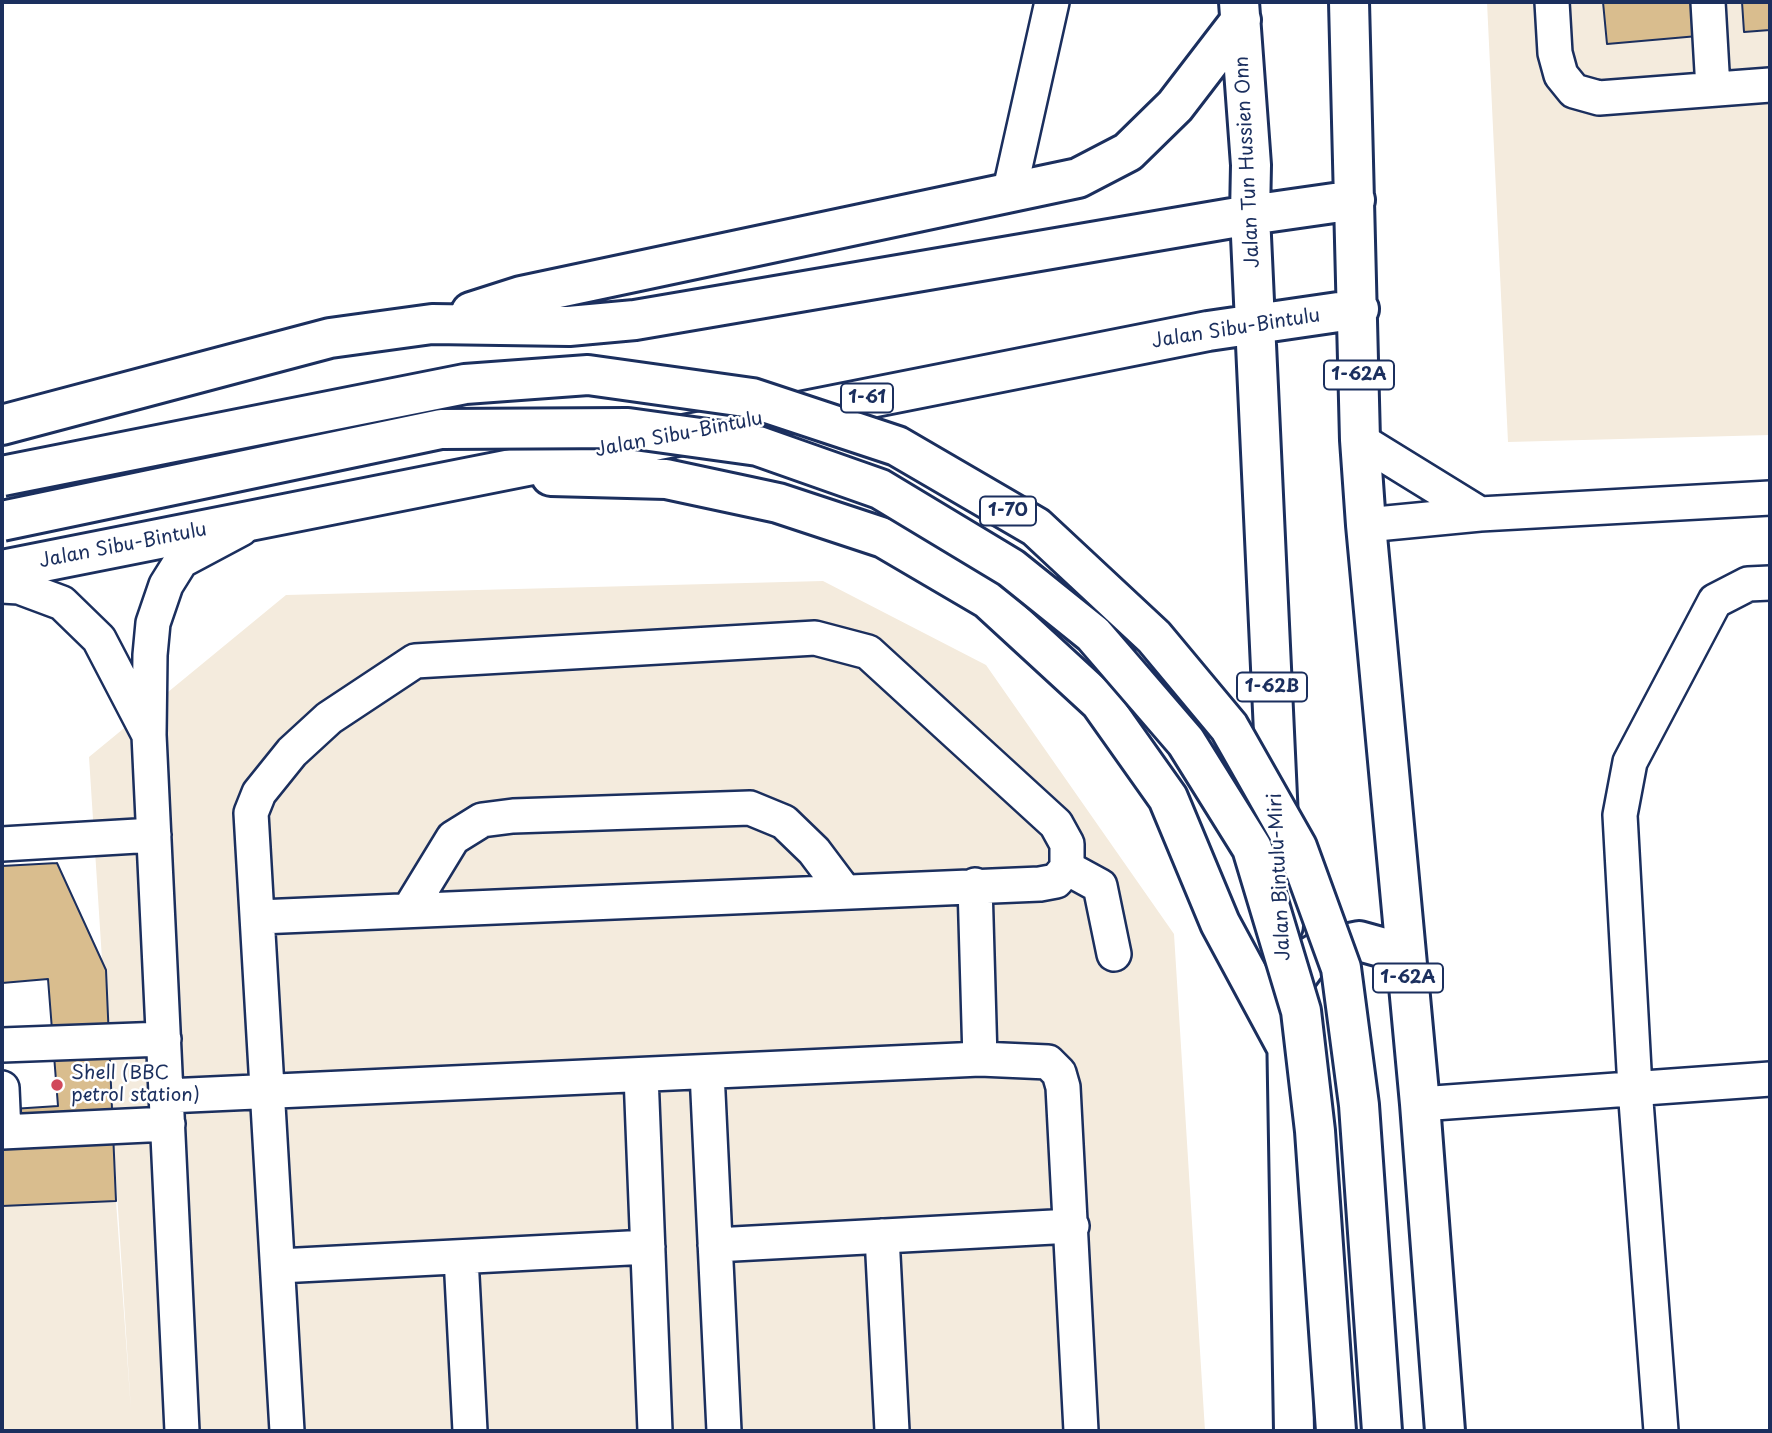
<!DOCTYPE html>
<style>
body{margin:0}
#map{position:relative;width:1772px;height:1433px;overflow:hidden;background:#fff;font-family:"Playpen Sans",sans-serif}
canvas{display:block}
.frame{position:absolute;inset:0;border:4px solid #1b2f5e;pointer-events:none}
</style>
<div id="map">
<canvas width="1772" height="1433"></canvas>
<div class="frame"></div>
</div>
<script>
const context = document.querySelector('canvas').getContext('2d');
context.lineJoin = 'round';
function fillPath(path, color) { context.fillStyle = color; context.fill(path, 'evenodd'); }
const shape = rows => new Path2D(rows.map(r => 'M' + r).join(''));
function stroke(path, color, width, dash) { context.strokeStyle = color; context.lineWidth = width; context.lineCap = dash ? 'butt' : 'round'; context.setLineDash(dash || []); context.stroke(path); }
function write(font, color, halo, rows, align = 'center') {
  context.font = font + ' "Playpen Sans",sans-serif'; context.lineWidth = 5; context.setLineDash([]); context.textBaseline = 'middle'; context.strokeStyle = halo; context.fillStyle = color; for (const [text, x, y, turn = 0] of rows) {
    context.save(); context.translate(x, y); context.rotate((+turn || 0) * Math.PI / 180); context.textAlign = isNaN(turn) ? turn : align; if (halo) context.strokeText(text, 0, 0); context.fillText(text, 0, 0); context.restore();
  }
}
fillPath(shape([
 [1487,2,1770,2,1770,435,1508,442],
 [823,581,986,665,1174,934,1205,1431,2,1431,2,1206,116,1201,131,1411,89,757,286,595]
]), '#f4ebdd');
const building = shape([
 [1603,2,1695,2,1698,36,1607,44,1603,2],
 [1742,2,1770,2,1770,30,1744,32,1742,2],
 [57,863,106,970,116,1201,2,1206,2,866,57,863],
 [48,979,58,1106,12,1109,2,1093,2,983,48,979]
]);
fillPath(building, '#d9bd8e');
stroke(building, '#1b2f5e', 2);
const minor = shape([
 [1552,2,1555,53,1561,75,1574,91,1599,98,1770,85],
 [1708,2,1713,89],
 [1009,194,1052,2],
 [1360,440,1480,514],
 [1366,525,1480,514,1770,498],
 [2,586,19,587,62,603,99,639,148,733],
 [2,844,154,835],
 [1067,868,1100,886,1114,954],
 [975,885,980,1059],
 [409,910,453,838,482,820,513,816,750,808,784,822,814,851,844,891],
 [259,917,1040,884,1056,881,1067,868,1067,844,1056,824,868,652,815,638,415,661,329,718,292,752,259,793,251,813,287,1431],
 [2,1045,164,1039],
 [707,1072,724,1431],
 [641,1075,655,1431],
 [2,1088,4,1132],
 [167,1096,980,1059,1048,1062,1059,1073,1063,1087,1081,1431],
 [1420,1104,1770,1079],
 [2,1132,168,1124],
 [882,1236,892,1431],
 [715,1245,1072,1226],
 [461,1257,470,1431],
 [279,1266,648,1247],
 [182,1431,149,735,150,655,153,623,166,585,181,561,241,529],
 [1661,1431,1635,1088,1620,815,1630,762,1715,601,1748,584,1770,583]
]);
const major = shape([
 [1239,2,1251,165,1250,215,1283,926],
 [1349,2,1360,440,1366,525,1420,1104,1445,1431],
 [471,312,521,296,1078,178,1128,152,1175,106,1241,20],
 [2,425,330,338,432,324,569,326,635,320,1250,215,1355,200],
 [551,476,666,479,778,503,884,538,988,599,1100,702,1168,798,1220,923,1289,1051],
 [2,570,1208,331,1359,309],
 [1286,992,1312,956,1325,948,1359,941,1406,954],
 [1287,1025,1294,1431]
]);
stroke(minor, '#1b2f5e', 38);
stroke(major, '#1b2f5e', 44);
stroke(minor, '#fff', 33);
stroke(major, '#fff', 38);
const highwayBridge = shape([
 [2,476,465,384,588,375,752,398,897,446,1036,527,1154,637,1229,727,1297,847,1341,968,1359,1105,1382,1431],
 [2,521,441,429,628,428,758,446,880,489,1011,568,1093,634,1186,742,1252,848,1301,1011,1315,1131,1336,1431]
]);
stroke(highwayBridge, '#1b2f5e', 44, []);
stroke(highwayBridge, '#fff', 38);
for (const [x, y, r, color] of [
 [57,1085,7,"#d1495b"]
]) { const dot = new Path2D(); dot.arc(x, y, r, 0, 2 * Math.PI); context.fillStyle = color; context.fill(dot); stroke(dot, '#fff', 2.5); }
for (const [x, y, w] of [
 [1359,375,70],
 [867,398,52],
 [1008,511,56],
 [1272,687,70],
 [1408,978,70]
]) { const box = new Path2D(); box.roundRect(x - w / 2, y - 14.5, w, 29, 5); context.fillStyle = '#fff'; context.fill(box); stroke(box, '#1b2f5e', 2); }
write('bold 18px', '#1b2f5e', null, [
 ["1-62A",1359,375],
 ["1-61",867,398],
 ["1-70",1008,511],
 ["1-62B",1272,687],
 ["1-62A",1408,978]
]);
write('19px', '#1b2f5e', '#fff', [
 ["Jalan Tun Hussien Onn",1248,162,-93],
 ["Jalan Sibu-Bintulu",1236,329,-9],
 ["Jalan Sibu-Bintulu",679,435,-11],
 ["Jalan Sibu-Bintulu",123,546,-11],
 ["Jalan Bintulu-Miri",1280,877,-93]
]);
write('19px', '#1b2f5e', '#fff', [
 ["Shell (BBC",71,1074],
 ["petrol station)",71,1096]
], 'left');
</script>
